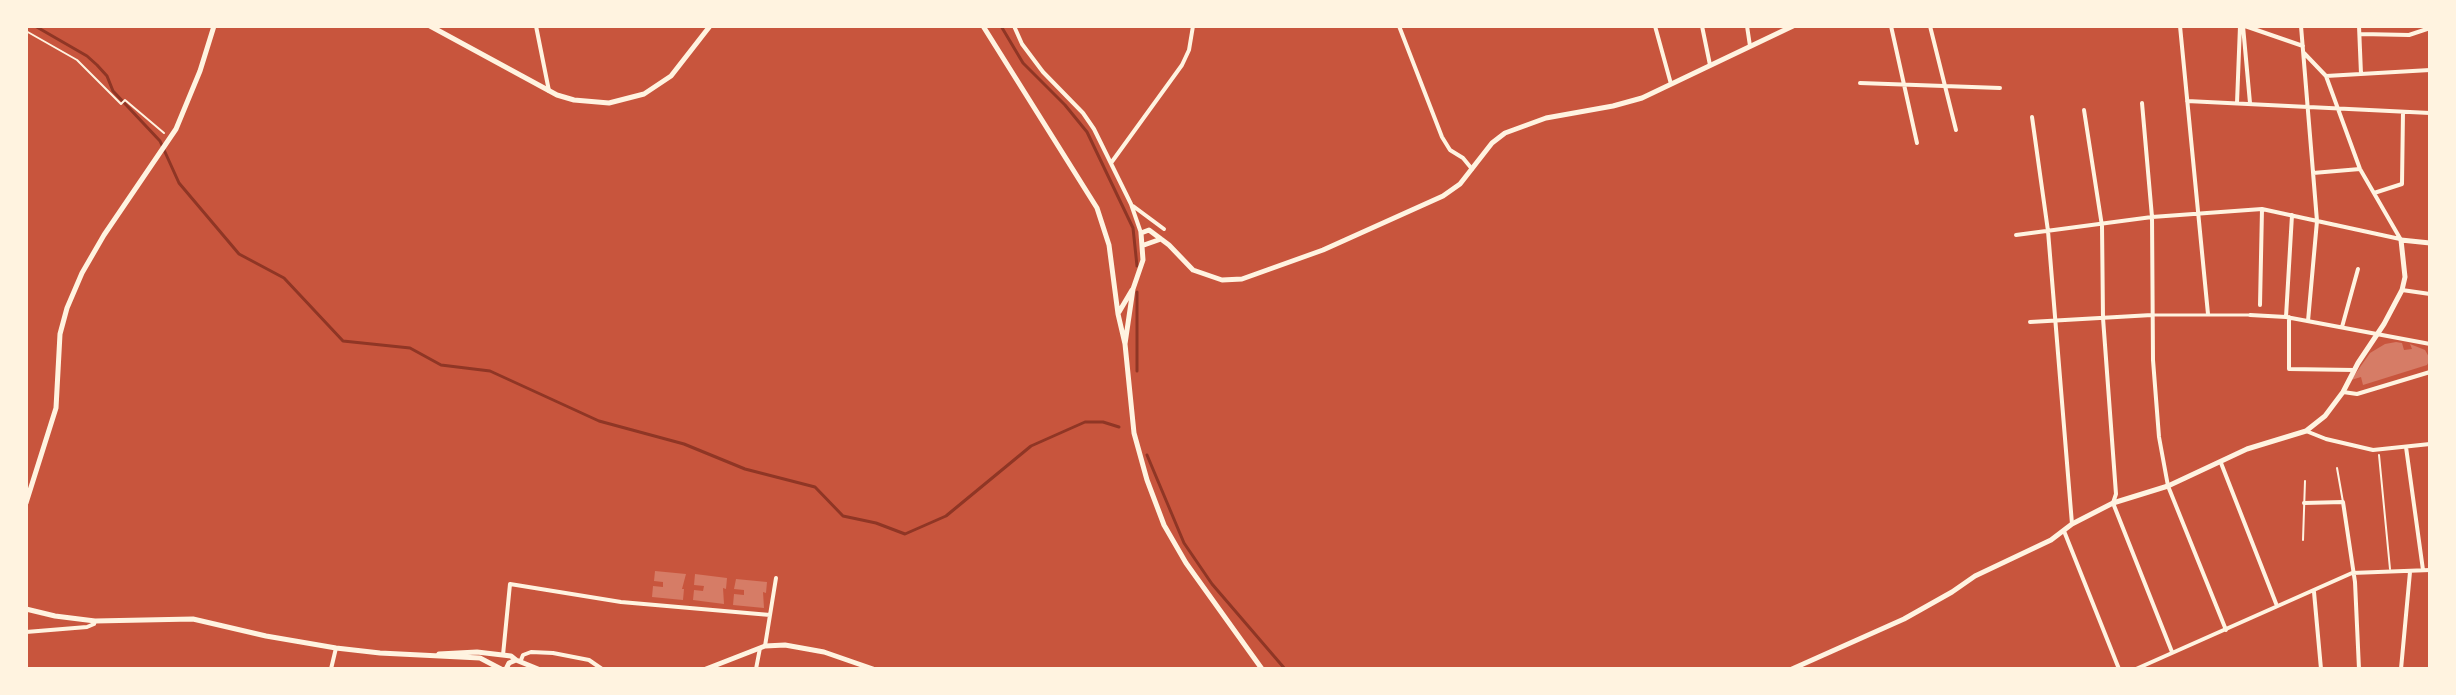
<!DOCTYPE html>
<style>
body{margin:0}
#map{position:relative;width:2456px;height:695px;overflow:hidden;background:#c8553d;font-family:Jost,sans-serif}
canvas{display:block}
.frame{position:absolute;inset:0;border:28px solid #fff3e0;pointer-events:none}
</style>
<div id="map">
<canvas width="2456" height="695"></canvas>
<div class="frame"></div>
</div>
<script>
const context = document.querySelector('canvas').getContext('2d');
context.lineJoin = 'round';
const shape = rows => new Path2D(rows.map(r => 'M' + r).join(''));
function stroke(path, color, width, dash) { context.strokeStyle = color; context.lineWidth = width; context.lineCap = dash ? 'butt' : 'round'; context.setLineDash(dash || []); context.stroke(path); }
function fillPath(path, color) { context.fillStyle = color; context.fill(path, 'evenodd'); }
stroke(shape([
 [35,26,87,56,97,65,107,76,113,91,160,141,179,183,239,254,284,278,343,341,410,348,441,365,490,371,599,421,684,444,745,469,815,487,843,516,876,523,905,534,946,516,1031,446,1085,422,1103,422,1119,427],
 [1001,26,1023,63,1065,105,1087,132,1133,228,1137,266],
 [1137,371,1137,292],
 [1147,455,1184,543,1212,584,1285,669]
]), '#8f3625', 3);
fillPath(shape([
 [2396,342,2402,343,2404,350,2412,349,2410,344,2425,350,2430,359,2427,365,2363,385,2361,377,2351,380,2370,353,2385,344],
 [655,571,686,574,682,589,684,589,683,600,652,597,653,586,663,587,663,582,654,581],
 [695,574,727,578,726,589,723,588,724,604,693,600,694,590,703,591,704,586,694,585],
 [736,579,767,582,766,593,763,592,764,608,733,605,734,594,744,595,744,590,734,589]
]), '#d67c66');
stroke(shape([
 [26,31,77,60,121,104,125,100,164,133]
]), '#fff3e0', 2);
stroke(shape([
 [2379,455,2390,569],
 [2337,468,2343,502],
 [2303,540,2305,481]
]), '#fff3e0', 2);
stroke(shape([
 [2152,315,2248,315]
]), '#fff3e0', 3);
stroke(shape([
 [536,26,549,91],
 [1014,26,1022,44,1043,72,1083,113,1094,129,1131,204,1141,233],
 [1399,26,1442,137,1450,150,1463,158,1472,169],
 [1655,26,1671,84],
 [1702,26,1710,65],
 [1747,26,1750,46],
 [1891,26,1917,143],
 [1930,26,1956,130],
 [2180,26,2208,314],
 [2243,26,2250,103],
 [2245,26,2303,46],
 [2301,26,2317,221,2308,321],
 [2359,26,2361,74],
 [2361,34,2409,35,2430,28],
 [2304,53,2326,76,2360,169,2401,240],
 [2326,76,2430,70],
 [1860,83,2000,88],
 [2187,101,2430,113],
 [2142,103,2152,217,2153,360,2159,437,2168,486,2226,630],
 [2237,103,2240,26],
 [2084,110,2102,226,2103,318,2116,494,2113,503,2172,652],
 [2032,117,2048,231,2072,524],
 [1111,163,1182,65,1189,50,1193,26],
 [2313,173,2360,169],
 [2374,193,2402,184,2403,112],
 [1133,206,1164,229],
 [2016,235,2152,217,2262,209,2400,239],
 [2402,290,2430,294],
 [2260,305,2262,209],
 [2250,315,2286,317,2430,344],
 [2286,317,2292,215],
 [2289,317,2289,369,2354,370],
 [2030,322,2152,315],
 [2342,327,2358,269],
 [2343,392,2357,394,2430,372],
 [2306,431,2326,439,2373,450,2430,444],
 [2406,447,2423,570],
 [2221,463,2277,606],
 [2304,503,2343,502,2355,582,2359,669],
 [2064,531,2119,669],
 [2314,592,2321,669],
 [26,632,87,627,94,624,95,621],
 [765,646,776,578],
 [503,655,510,584,621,602,770,615],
 [521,660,523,655,531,652,553,653,589,660,602,669],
 [331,669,336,648],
 [756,669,760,648],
 [2136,669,2352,573,2430,570],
 [2401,669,2410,572]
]), '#fff3e0', 4);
stroke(shape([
 [430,26,557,95,574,100,609,103,644,94,671,76,710,26],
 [983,26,1097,208,1109,245,1118,314,1125,344,1134,433,1147,480,1164,525,1186,563,1262,669],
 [1144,245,1161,239],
 [1119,312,1132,290],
 [1125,344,1133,289,1143,260,1141,233,1149,230,1169,245,1193,270,1222,280,1242,279,1323,250,1443,196,1460,184,1492,143,1505,133,1546,118,1613,106,1642,98,1793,26],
 [26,503,56,408,60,334,67,308,82,273,104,235,176,129,200,71,214,26],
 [26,609,55,616,95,621,193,619,266,636,336,648,380,653,480,658,501,669],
 [439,654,477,652,511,656,516,660],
 [506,669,509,663,516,660,538,669],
 [706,669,765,646,785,645,824,652,873,669],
 [1792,669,1904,619,1952,592,1975,576,2051,540,2072,524,2113,503,2168,486,2247,449,2306,431,2325,416,2343,392,2358,363,2384,324,2402,290,2405,277,2401,240,2430,243]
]), '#fff3e0', 5);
</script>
